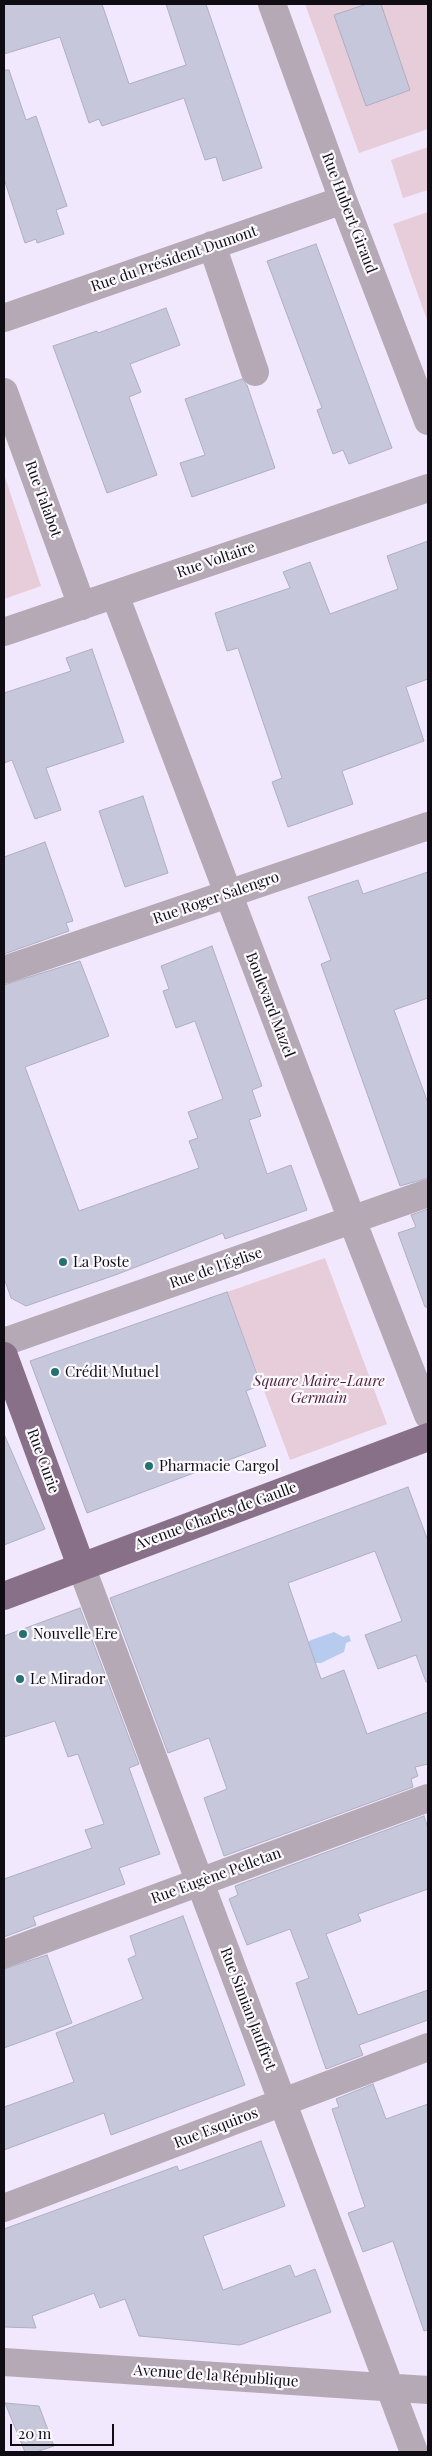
<!DOCTYPE html>
<meta charset="utf-8">
<style>
body{margin:0}
#map{position:relative;width:432px;height:2456px;overflow:hidden;background:#f1e8fd;font-family:"Playfair Display",serif}
canvas{display:block}
.frame{position:absolute;inset:0;border:5px solid #0f0c13;pointer-events:none}
.scale{position:absolute;left:10px;top:2424px;width:104px;height:22px;box-sizing:border-box;border:2px solid #0f0c13;border-top:0;padding-left:6px;font-size:15px;line-height:18px;white-space:nowrap;color:#0f0c13;-webkit-text-stroke:4px #fbf9fd;paint-order:stroke}
</style>
<div id="map">
<canvas width="432" height="2456"></canvas>
<div class="frame"></div>
<div class="scale">20 m</div>
</div>
<script>
const context = document.querySelector('canvas').getContext('2d');
context.lineJoin = 'round';
function fillPath(path, color) { context.fillStyle = color; context.fill(path, 'evenodd'); }
const shape = rows => new Path2D(rows.map(r => 'M' + r).join(''));
function stroke(path, color, width, dash) { context.strokeStyle = color; context.lineWidth = width; context.lineCap = dash ? 'butt' : 'round'; context.setLineDash(dash || []); context.stroke(path); }
function write(font, color, halo, rows, align = 'center') {
  context.font = font + ' "Playfair Display",serif'; context.lineWidth = 4.5; context.setLineDash([]); context.textBaseline = 'middle'; context.strokeStyle = halo; context.fillStyle = color; for (const [text, x, y, turn = 0] of rows) {
    context.save(); context.translate(x, y); context.rotate((+turn || 0) * Math.PI / 180); context.textAlign = isNaN(turn) ? turn : align; if (halo) context.strokeText(text, 0, 0); context.fillText(text, 0, 0); context.restore();
  }
}
fillPath(shape([
 [305,4,428,4,428,129,359,153],
 [428,147,428,190,403,198,391,160],
 [428,212,428,323,393,224],
 [4,474,41,586,4,599],
 [325,1258,387,1424,290,1460,227,1292]
]), '#e7ccd9');
fillPath(shape([
 [334,1632,343,1637,349,1635,351,1641,346,1643,344,1652,321,1663,315,1663,305,1645,311,1640]
]), '#b7cbee');
const building = shape([
 [4,4,102,4,129,84,186,65,166,4,206,4,262,168,223,181,216,157,205,160,184,98,102,126,99,119,89,123,60,37,4,54,4,4],
 [367,4,381,4,410,90,366,106,334,15,367,4],
 [4,70,9,70,26,120,36,116,67,206,56,210,64,234,37,243,36,239,25,243,4,179,4,70],
 [316,244,392,448,349,464,343,450,333,454,317,410,322,408,267,261,316,244],
 [166,308,180,345,130,364,141,392,129,397,157,475,107,493,53,346,97,331,98,333,166,308],
 [242,379,247,385,275,468,192,497,180,463,205,455,185,399,242,379],
 [428,541,428,679,406,687,424,741,342,771,353,804,288,827,272,782,282,778,238,648,227,651,215,613,290,588,283,572,310,562,330,614,398,589,387,556,428,541],
 [92,649,124,742,46,768,61,810,35,819,12,760,4,763,4,693,71,671,66,658,92,649],
 [143,796,168,873,125,887,99,811,143,796],
 [45,842,73,921,66,923,69,931,4,954,4,857,45,842],
 [428,872,428,998,394,1010,428,1103,428,1178,400,1186,321,964,331,960,308,897,358,880,363,894,428,872],
 [212,946,262,1086,252,1090,261,1116,249,1120,267,1174,291,1165,307,1210,225,1239,223,1233,118,1274,26,1306,11,1298,4,1278,4,985,80,961,109,1036,25,1067,79,1211,199,1168,189,1141,198,1138,188,1112,223,1099,195,1021,176,1028,163,991,169,989,161,966,212,946],
 [428,1209,428,1307,425,1307,398,1233,416,1227,411,1215,428,1209],
 [227,1292,261,1385,246,1391,266,1446,87,1513,30,1361,227,1292],
 [4,1434,45,1529,4,1545,4,1434],
 [408,1487,428,1541,428,1682,426,1682,416,1655,378,1669,365,1635,402,1621,375,1551,288,1583,321,1679,344,1670,367,1734,428,1712,428,1764,415,1767,418,1776,411,1779,413,1787,224,1856,204,1798,227,1789,209,1738,168,1753,110,1598,408,1487],
 [80,1608,139,1764,129,1768,160,1854,119,1868,125,1884,33,1917,36,1925,4,1937,4,1879,92,1848,85,1830,104,1824,78,1754,68,1757,55,1721,4,1737,4,1636,80,1608],
 [424,1816,428,1828,428,1889,358,1914,361,1921,326,1934,358,2015,428,1990,428,2020,359,2045,363,2055,326,2069,296,1983,309,1978,290,1929,247,1945,229,1899,238,1895,235,1886,424,1816],
 [183,1916,245,2085,111,2135,104,2113,4,2150,4,2107,74,2082,56,2033,143,1999,128,1959,136,1955,130,1936,183,1916],
 [47,1955,72,2023,4,2048,4,1969,47,1955],
 [373,2084,386,2119,428,2104,428,2330,424,2331,393,2241,363,2252,348,2213,365,2207,332,2109,339,2107,336,2099,373,2084],
 [261,2141,285,2206,203,2236,223,2290,290,2265,295,2277,315,2269,331,2312,240,2345,139,2336,125,2299,100,2308,94,2293,32,2316,36,2328,4,2327,4,2229,177,2166,179,2171,261,2141],
 [5,2403,39,2406,54,2446,36,2452,25,2452,5,2403]
]);
fillPath(building, '#c6c7db');
stroke(building, '#aeafc3', 1);
stroke(shape([
 [272,4,343,200,428,421],
 [212,245,255,372],
 [4,318,343,200],
 [4,392,82,606],
 [115,595,352,1220,428,1415],
 [4,632,428,488],
 [4,970,428,826],
 [4,1342,428,1193],
 [81,1566,414,2452],
 [4,1954,428,1798],
 [4,2208,428,2047],
 [4,2362,428,2390]
]), '#b6a9b6', 28);
stroke(shape([
 [4,1356,81,1566],
 [4,1596,428,1437]
]), '#887088', 28);
for (const [x, y, r, color] of [
 [63,1262,5,"#247072"],
 [55,1372,5,"#247072"],
 [149,1466,5,"#247072"],
 [23,1634,5,"#247072"],
 [20,1679,5,"#247072"]
]) { const dot = new Path2D(); dot.arc(x, y, r, 0, 2 * Math.PI); context.fillStyle = color; context.fill(dot); stroke(dot, '#fbf9fd', 2); }
write('15px', '#0f0c13', '#fbf9fd', [
 ["Rue Hubert Giraud",349,213,69],
 ["Rue du Président Dumont",174,259,-19],
 ["Rue Talabot",43,499,70],
 ["Rue Voltaire",216,560,-19],
 ["Rue Roger Salengro",216,898,-19],
 ["Boulevard Mazel",270,1005,69],
 ["Rue de l'Église",216,1268,-19],
 ["Rue Curie",43,1461,70],
 ["Avenue Charles de Gaulle",216,1516,-20],
 ["Rue Eugène Pelletan",216,1876,-20],
 ["Rue Simian Jauffret",248,2009,69],
 ["Rue Esquiros",216,2128,-21],
 ["Avenue de la République",216,2376,4]
]);
write('15px', '#0f0c13', '#fbf9fd', [
 ["La Poste",73,1262],
 ["Crédit Mutuel",65,1372],
 ["Pharmacie Cargol",159,1466],
 ["Nouvelle Ere",33,1634],
 ["Le Mirador",30,1679]
], 'left');
write('italic 15px', '#4f1d3a', '#fbf9fd', [
 ["Square Maire-Laure",319,1381],
 ["Germain",319,1398]
]);
</script>
